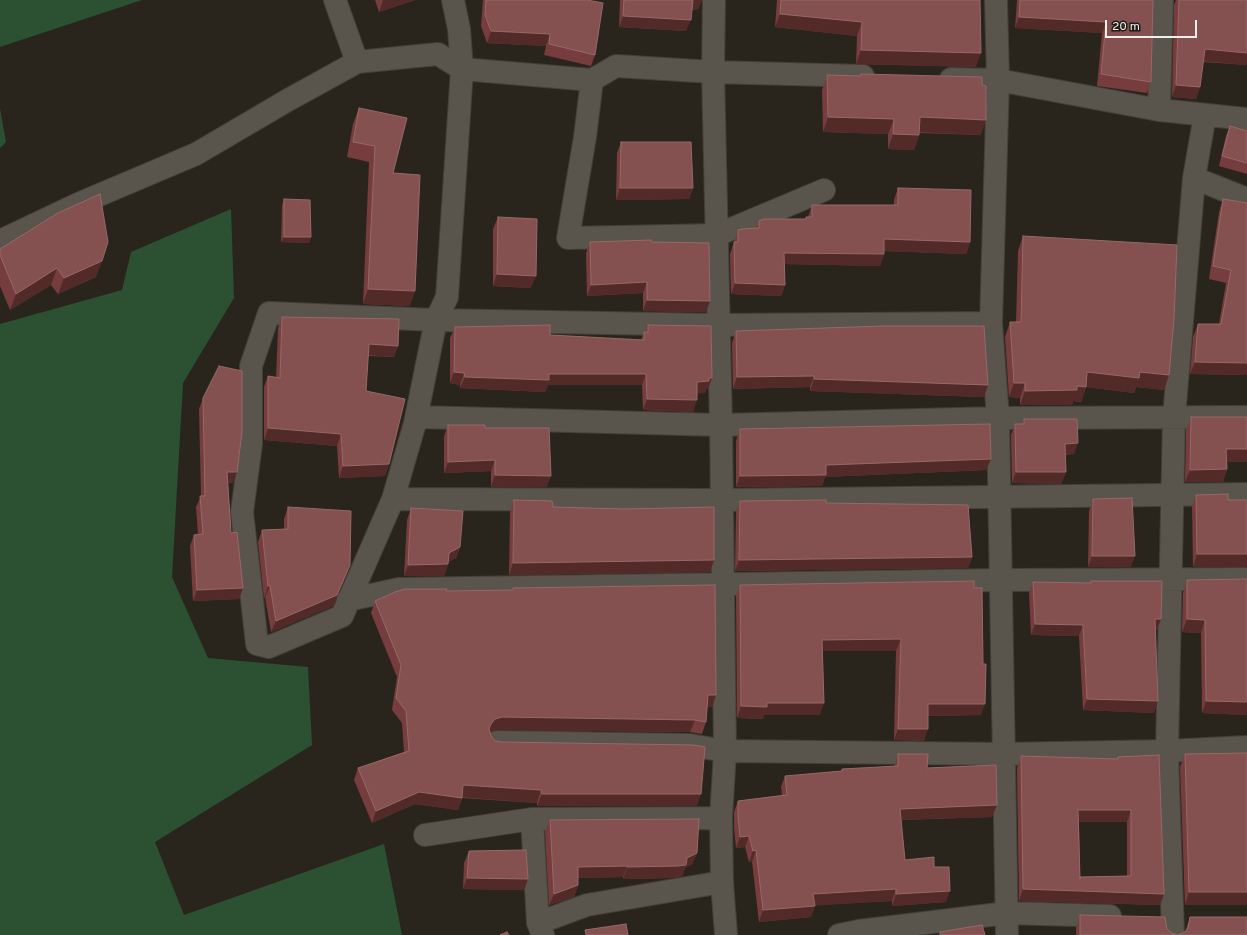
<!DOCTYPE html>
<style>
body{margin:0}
#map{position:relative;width:1247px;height:935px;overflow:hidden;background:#29251d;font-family:Overpass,sans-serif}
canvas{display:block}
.scale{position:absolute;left:1105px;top:20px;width:92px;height:18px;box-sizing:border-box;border:2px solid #f2efea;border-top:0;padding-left:5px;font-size:12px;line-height:14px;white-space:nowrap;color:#f2efea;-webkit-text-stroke:3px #1f1b14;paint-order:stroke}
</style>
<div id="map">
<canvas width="1247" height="935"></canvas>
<div class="scale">20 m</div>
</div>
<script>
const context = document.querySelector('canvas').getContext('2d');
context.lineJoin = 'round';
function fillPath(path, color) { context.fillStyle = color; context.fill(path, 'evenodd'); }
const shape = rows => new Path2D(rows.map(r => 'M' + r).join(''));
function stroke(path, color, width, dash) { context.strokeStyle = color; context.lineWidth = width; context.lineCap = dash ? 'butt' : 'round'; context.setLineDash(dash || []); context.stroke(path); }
fillPath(shape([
 [0,0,142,0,0,47],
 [0,109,6,142,0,148],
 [231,209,234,298,183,383,172,577,208,658,308,667,312,745,155,842,184,915,384,844,402,935,0,935,0,324,122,290,131,252]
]), '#2c5032');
const minor = shape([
 [335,0,357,62],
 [453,0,459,29,462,69,447,297,436,320,415,423,393,499,342,616,269,647,257,644,242,512,251,444,251,366,269,313,436,320,718,325,991,323],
 [714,0,713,72,721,425,725,751,721,818,722,882,726,935],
 [996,0,998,80,991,323,998,418,1007,935],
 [951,79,998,80,1159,110,1247,119],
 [592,80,585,137,568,238,717,235,824,190],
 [1159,110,1162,0],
 [1194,178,1247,199],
 [0,241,78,204,196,154,288,100,357,62,438,54,462,69,592,80,616,66,713,72,863,76],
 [417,417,721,425,998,418,1247,417],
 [393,499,722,500,1247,494],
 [348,600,399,589,1000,580,1247,579],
 [497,742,690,745,725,751,1004,754,1167,751,1247,747],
 [532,819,538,923,543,935],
 [425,835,532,819,721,818],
 [538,923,587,905,722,882],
 [839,935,859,931,1007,913,1110,916],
 [1173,935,1167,751,1174,417,1194,178,1205,115]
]);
stroke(minor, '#424039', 24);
stroke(minor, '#59544c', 22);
fillPath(shape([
 [375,0,415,0,379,12],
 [483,0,587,0,595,55,591,66,544,55,546,46,487,43,481,26],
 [620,0,702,0,698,9,692,10,686,31,619,27],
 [777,0,980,0,976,67,856,64,857,36,775,27],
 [1017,0,1153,0,1151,82,1147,93,1097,86,1102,33,1015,28],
 [1176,0,1247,0,1247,65,1203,62,1200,87,1196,99,1172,97,1174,5],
 [861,74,981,135,919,133,919,135,914,150,888,149,888,134,823,132,822,90,827,75,860,76],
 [359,108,393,173,410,306,363,304,369,162,347,157,353,124],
 [1230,126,1247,131,1247,174,1219,166,1226,136],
 [621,142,693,188,689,199,616,200,617,153],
 [898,188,970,242,966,254,884,251,884,254,880,266,785,264,785,285,781,296,731,294,730,254,738,230,756,228,759,221,805,219,806,217,808,217,812,205,894,205,894,200],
 [284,199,311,237,309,243,281,242,282,205],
 [1223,199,1247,375,1190,374,1193,337,1198,324,1219,324,1226,283,1209,279,1219,212],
 [498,217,531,288,493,286,493,229],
 [1023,236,1164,390,1136,387,1134,393,1086,387,1081,402,1073,401,1072,405,1020,405,1020,398,1009,397,1005,337,1010,322,1016,322,1018,251],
 [590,242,651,242,710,301,706,312,643,311,643,293,587,296,586,253],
 [0,249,96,277,58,294,51,285,10,310,0,286],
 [282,317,398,346,394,357,368,356,366,391,389,464,385,476,339,478,337,446,264,440,264,387,268,376,276,378,278,328],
 [648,325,712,378,708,389,706,389,705,393,697,393,693,412,643,410,642,385,548,385,545,392,460,388,460,385,450,383,450,338,455,327,550,335,641,340,644,332,645,332],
 [736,331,988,385,984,397,810,391,810,387,733,389,732,343],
 [203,398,233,483,228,483,231,533,243,588,239,599,193,601,190,546,194,535,198,535,196,507,201,496,199,409],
 [1191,417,1227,462,1227,469,1223,482,1185,482,1186,430],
 [1024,419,1074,454,1065,455,1066,472,1061,484,1012,483,1011,435,1015,424,1022,424],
 [448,425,547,487,491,487,491,471,444,473,444,436],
 [740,429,986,470,825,477,822,486,736,487,736,441],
 [1196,495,1228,500,1193,567,1192,507],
 [1093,499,1131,567,1088,567,1089,511],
 [514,500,553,507,714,560,710,572,509,575,510,512],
 [740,501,826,503,972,557,968,568,735,571,736,512],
 [288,507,350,565,346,576,333,606,271,632,265,597,264,598,258,542,262,530,284,529,284,519],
 [411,508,460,547,456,558,448,562,448,564,444,576,404,576,407,520],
 [1247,579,1247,715,1202,713,1201,633,1182,632,1183,593,1187,580],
 [974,581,981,715,928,716,924,741,894,740,896,651,823,651,820,715,764,715,763,719,737,718,736,596,740,585],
 [1091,581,1161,619,1157,630,1155,630,1154,713,1083,710,1079,636,1031,635,1029,593,1033,582,1090,583],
 [513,588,716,695,712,707,707,707,706,722,702,734,690,732,497,730,491,731,490,732,491,736,495,741,697,806,537,806,537,803,462,798,458,810,415,804,372,823,354,780,358,768,404,752,402,723,392,710,397,677,371,613,375,601,446,591,512,590],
 [1247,753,1185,905,1180,767,1185,754],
 [898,754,927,768,992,817,901,820,905,860,934,867,946,902,892,906,892,901,815,905,811,917,759,922,752,862,749,862,745,847,736,848,734,828,734,812,738,801,782,795,781,787,785,776,841,771,842,769,894,767],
 [1021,756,1118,759,1118,757,1164,894,1160,905,1019,901,1017,768],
 [1079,822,1127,822,1127,876,1080,877],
 [550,820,697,853,692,864,685,868,682,876,674,878,623,879,623,877,578,878,578,885,574,897,549,905,545,831],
 [469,851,528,879,524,890,463,889,464,863],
 [1080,915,1167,929,1172,933,1178,935,1185,932,1190,917,1247,935,1076,935,1076,928]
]), '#773c3d');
fillPath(shape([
 [383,0,415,0,379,12],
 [693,0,702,0,698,9,689,10],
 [780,14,862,22,857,36,775,27],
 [623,16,691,20,686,31,619,27],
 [1019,17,1106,22,1102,33,1015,28],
 [491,31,550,34,546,46,487,43],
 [1205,49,1247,53,1247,65,1200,61],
 [861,50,981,53,976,67,856,64],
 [1176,85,1200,87,1196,99,1172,97],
 [828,117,894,119,888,134,823,132],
 [920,117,986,120,981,135,915,132],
 [893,134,919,135,914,150,888,149],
 [620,188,693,188,689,199,616,200],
 [284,237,311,237,309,243,281,242],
 [884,239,970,242,966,254,880,251],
 [784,253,884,254,880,266,780,264],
 [102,261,96,277,58,294,64,278],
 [57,268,51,285,10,310,16,294],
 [497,274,536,276,531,288,493,286],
 [647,282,643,293,587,296,591,285],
 [735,283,785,285,781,296,731,294],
 [368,289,415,291,410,306,363,304],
 [647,300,710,301,706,312,643,311],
 [369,344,398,346,394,357,365,355],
 [1195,362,1247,363,1247,375,1190,374],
 [454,372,464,373,460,385,450,383],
 [1087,372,1140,372,1169,375,1164,390,1136,387,1134,393,1086,387,1081,402,1073,401,1072,405,1020,405,1025,391,1077,386],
 [549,374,646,374,642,385,548,385,545,392,460,388,465,377],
 [814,376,810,387,733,389,737,377],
 [709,378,712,378,708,389,706,389,705,393,692,394,697,382],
 [814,379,988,385,984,397,810,391],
 [1014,383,1025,383,1020,398,1009,397],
 [647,399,697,400,693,412,643,410],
 [268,428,341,434,337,446,264,440],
 [1078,443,1074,454,1061,455,1065,444],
 [1226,449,1247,449,1247,462,1222,462],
 [991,459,986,470,825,477,822,486,736,487,740,476,826,465],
 [495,460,491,471,444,473,448,462],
 [389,464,385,476,339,478,343,466],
 [1227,469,1223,482,1185,482,1190,470],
 [227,472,237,472,233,483,223,482],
 [1016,472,1066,472,1061,484,1012,483],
 [495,475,551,476,547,487,491,487],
 [460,547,456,558,444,564,449,553],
 [1197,554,1247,554,1247,567,1193,567],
 [1092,556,1135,556,1131,567,1088,567],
 [972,557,968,568,735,571,739,560],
 [714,560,710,572,509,575,513,563],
 [448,564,444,576,404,576,408,565],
 [350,565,346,576,333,606,271,632,276,621],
 [268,586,270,586,265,597,264,598],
 [243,588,239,599,193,601,197,590],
 [1155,619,1161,619,1157,630,1151,630],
 [1187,619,1205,620,1201,633,1182,632],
 [1035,624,1083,625,1079,636,1031,635],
 [901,639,896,651,818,651,822,640],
 [708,695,716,695,712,707,704,707],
 [1087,699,1158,701,1154,713,1083,710],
 [1206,701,1247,702,1247,715,1202,713],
 [767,703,824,703,820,715,764,715,763,719,737,718,741,706],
 [928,704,985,704,981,715,924,716],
 [502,717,695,720,690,732,497,730,491,731,486,736,491,724,495,719],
 [898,729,928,729,924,741,894,740],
 [463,785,541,790,537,803,459,797],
 [419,792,462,798,458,810,415,804,372,823,376,811],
 [542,794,701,794,697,806,537,806],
 [997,805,992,817,895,820,900,809],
 [1078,810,1131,810,1127,822,1074,822],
 [749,836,745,847,736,848,740,837],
 [756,850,752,862,749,862,753,851],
 [697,853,692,864,685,868,682,876,674,878,623,879,627,867,687,858],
 [627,866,623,877,574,878,578,867],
 [467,878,528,879,524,890,463,889],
 [578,885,574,897,549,905,554,894],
 [896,889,892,901,809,906,813,894],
 [1023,889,1164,894,1160,905,1019,901],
 [950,891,946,902,892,906,896,894],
 [1189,892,1247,892,1247,905,1185,905],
 [815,906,811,917,759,922,763,910]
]), '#522b28');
const building = shape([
 [486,0,587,0,603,3,595,55,549,44,550,34,491,31,485,15,486,0],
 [624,0,693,0,691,20,623,16,624,0],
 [781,0,980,0,981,53,861,50,862,22,780,14,781,0],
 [1020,0,1153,0,1151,82,1101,74,1106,22,1019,17,1020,0],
 [1179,0,1247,0,1247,53,1205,49,1200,87,1176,85,1179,0],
 [861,74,982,77,982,85,986,86,986,120,920,117,919,135,893,134,894,119,828,117,827,75,861,76,861,74],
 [359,108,407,118,393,173,420,175,415,291,368,289,375,146,353,142,359,108],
 [1230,126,1247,131,1247,163,1222,156,1230,126],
 [621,142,691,142,693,188,620,188,621,142],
 [898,188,971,190,970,242,884,239,884,254,784,253,785,285,735,283,734,242,738,242,738,230,742,229,759,228,759,221,764,219,806,219,806,217,812,217,812,205,898,205,898,188],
 [100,194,108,242,102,261,64,278,57,268,16,294,0,255,0,249,58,213,100,194],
 [284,199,310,200,311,237,284,237,284,199],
 [1223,199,1247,203,1247,363,1195,362,1198,324,1221,324,1231,270,1213,266,1223,199],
 [498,217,537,219,536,276,497,274,498,217],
 [1023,236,1177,245,1174,319,1169,375,1140,372,1139,378,1087,372,1086,387,1077,386,1077,390,1025,391,1025,383,1014,383,1010,322,1021,322,1023,236],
 [651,240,651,242,709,243,710,301,647,300,647,282,591,285,590,242,651,240],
 [282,317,399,319,398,346,369,344,366,391,405,399,389,464,343,466,341,434,268,428,268,376,280,378,282,317],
 [550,325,550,335,644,340,644,332,648,332,648,325,711,326,712,378,709,378,709,381,697,382,697,400,647,399,646,374,549,374,549,380,465,377,464,373,454,372,455,327,550,325],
 [883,326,984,326,988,385,814,379,814,376,737,377,736,331,883,326],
 [219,366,242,371,242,432,237,472,227,472,231,533,237,532,243,588,197,590,194,535,203,534,200,496,205,496,203,398,219,366],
 [1191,417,1247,417,1247,449,1226,449,1227,469,1190,470,1191,417],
 [1024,419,1077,419,1078,443,1065,444,1066,472,1016,472,1015,424,1024,424,1024,419],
 [990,424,991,459,826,465,826,475,740,476,740,429,990,424],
 [448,425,485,425,485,428,549,428,551,476,495,475,495,460,448,462,448,425],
 [1228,494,1228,500,1247,500,1247,554,1197,554,1196,495,1228,494],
 [1132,498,1135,556,1092,556,1093,499,1132,498],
 [514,500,552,501,553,507,623,509,714,507,714,560,513,563,514,500],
 [826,500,826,503,968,505,972,557,739,560,740,501,826,500],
 [288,507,351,511,350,565,337,595,276,621,270,586,268,586,262,530,288,529,288,507],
 [411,508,463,511,460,547,449,553,448,564,408,565,411,508],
 [1247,579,1247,702,1206,701,1205,620,1187,619,1187,580,1247,579],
 [974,581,974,588,982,588,983,664,986,664,985,704,928,704,928,729,898,729,901,639,822,640,824,703,767,703,767,707,741,706,740,585,974,581],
 [1091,581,1162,581,1161,619,1155,619,1158,701,1087,699,1083,625,1035,624,1033,582,1091,583,1091,581],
 [715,585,716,695,708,695,706,722,695,720,502,717,495,719,491,724,489,729,491,736,495,741,501,742,693,745,705,747,701,794,542,794,541,790,463,785,462,798,419,792,376,811,358,768,409,751,406,711,396,698,401,665,375,601,395,592,405,589,447,589,446,591,513,590,513,588,715,585],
 [1247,753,1247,892,1189,892,1185,754,1247,753],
 [898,754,928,754,927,768,996,765,997,805,900,809,905,860,934,857,934,867,949,867,950,891,896,894,896,889,813,894,815,906,763,910,756,850,753,851,749,836,740,837,738,816,738,801,787,795,785,776,842,771,842,769,898,766,898,754],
 [1159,755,1164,894,1023,889,1021,756,1118,759,1118,757,1159,755],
 [1078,810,1131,810,1131,876,1080,877,1080,879,1078,810],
 [699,819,697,853,687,858,686,865,678,866,627,867,627,866,578,867,578,885,554,894,550,820,699,819],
 [526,850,528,879,467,878,469,851,526,850],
 [1080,915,1165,917,1167,929,1172,933,1178,935,1185,932,1188,928,1190,917,1247,917,1247,935,1080,935,1080,915],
 [626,924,628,935,586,935,585,930,626,924],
 [982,925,985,935,940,935,940,932,982,925],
 [507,932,509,935,500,935,507,932]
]);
fillPath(building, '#845050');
stroke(building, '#966968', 1);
</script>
